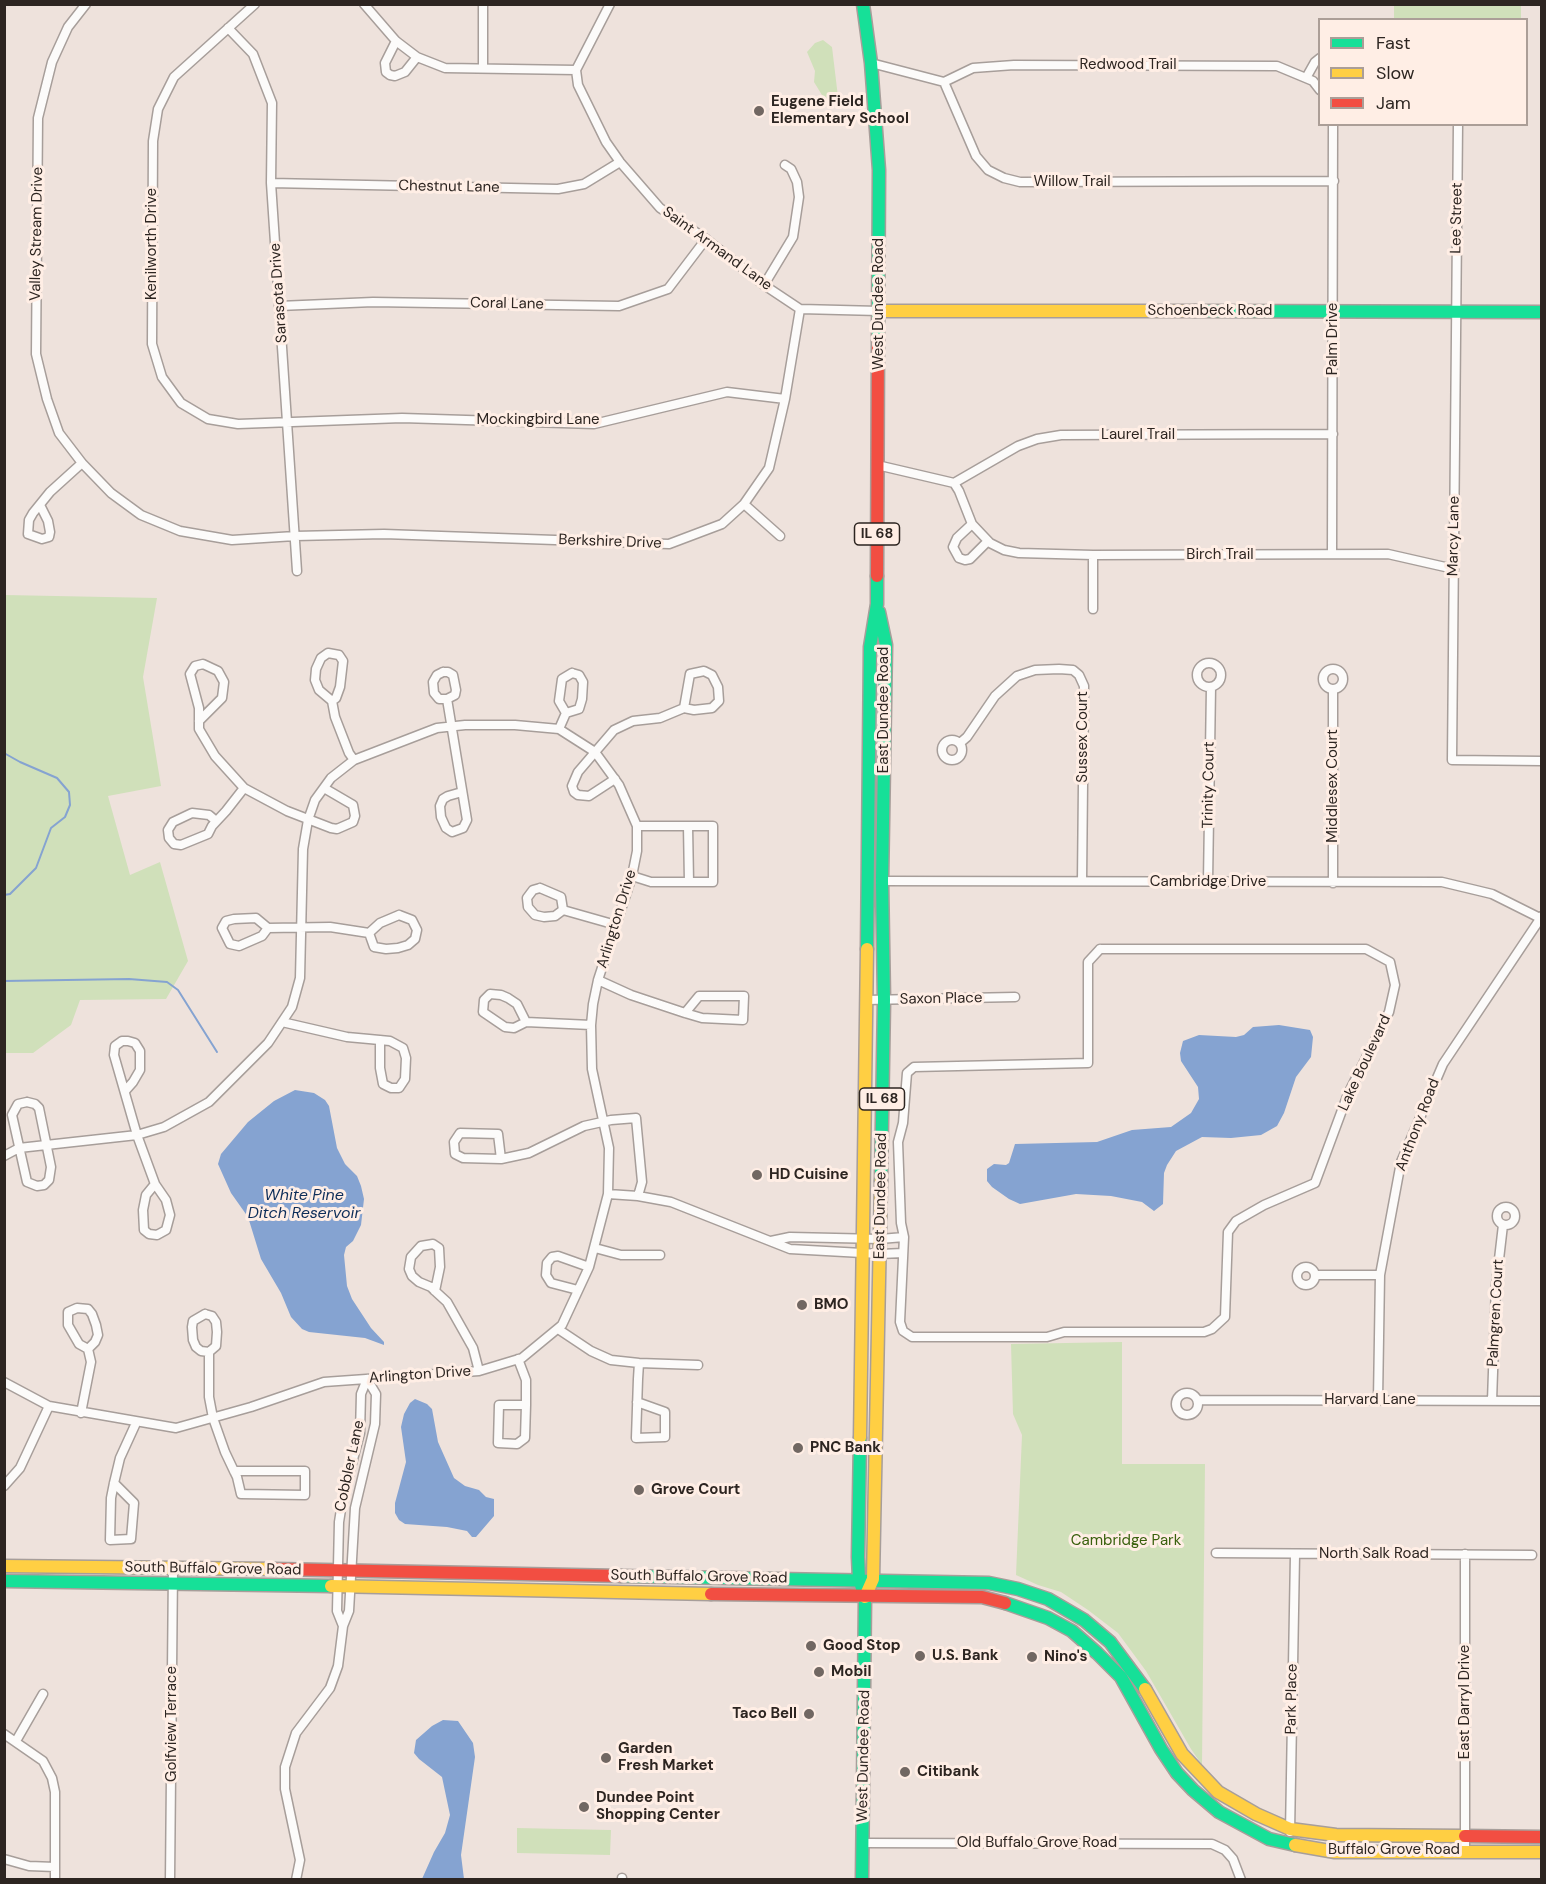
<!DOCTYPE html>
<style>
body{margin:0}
#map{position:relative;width:1546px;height:1884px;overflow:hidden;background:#eee2dc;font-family:"DM Sans",sans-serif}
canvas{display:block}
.frame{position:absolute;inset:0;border:6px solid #2d2521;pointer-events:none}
.legend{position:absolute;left:1318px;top:18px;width:210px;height:108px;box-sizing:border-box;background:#ffeee5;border:2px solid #ab9e97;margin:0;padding:8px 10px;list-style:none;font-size:18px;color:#2d2521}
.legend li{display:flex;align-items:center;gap:12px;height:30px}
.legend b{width:30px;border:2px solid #ab9e97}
</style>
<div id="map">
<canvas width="1546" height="1884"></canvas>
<div class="frame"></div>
<ul class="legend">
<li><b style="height:8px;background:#16e098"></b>Fast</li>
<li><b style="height:8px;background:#ffcf43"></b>Slow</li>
<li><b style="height:8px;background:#f24e42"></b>Jam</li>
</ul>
</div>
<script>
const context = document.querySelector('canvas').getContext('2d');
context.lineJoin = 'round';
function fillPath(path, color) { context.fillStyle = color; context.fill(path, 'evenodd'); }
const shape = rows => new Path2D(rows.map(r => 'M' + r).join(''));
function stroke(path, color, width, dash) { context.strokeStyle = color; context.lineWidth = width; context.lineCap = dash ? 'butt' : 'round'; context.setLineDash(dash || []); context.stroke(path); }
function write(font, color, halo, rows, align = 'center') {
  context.font = font + ' "DM Sans",sans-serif'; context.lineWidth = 6; context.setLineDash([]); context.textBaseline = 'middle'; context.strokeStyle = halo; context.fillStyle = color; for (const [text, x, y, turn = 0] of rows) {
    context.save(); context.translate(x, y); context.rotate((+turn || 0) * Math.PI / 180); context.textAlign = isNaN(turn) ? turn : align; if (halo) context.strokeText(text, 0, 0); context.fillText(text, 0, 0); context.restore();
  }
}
fillPath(shape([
 [1394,5,1521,5,1521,19,1394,20],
 [823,40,832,47,838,97,825,100,814,82,815,71,807,52,815,43],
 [5,595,157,598,143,677,161,786,108,796,130,875,160,862,188,961,166,999,80,1000,71,1025,33,1053,5,1053],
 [1122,1342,1122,1464,1205,1464,1202,1765,1191,1749,1146,1671,1118,1633,1088,1610,1061,1592,1038,1585,1016,1575,1022,1435,1013,1414,1011,1344],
 [517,1828,611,1830,610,1855,517,1853]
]), '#d0e0ba');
fillPath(shape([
 [1279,1025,1310,1030,1313,1037,1311,1057,1296,1077,1284,1113,1277,1126,1261,1135,1231,1138,1202,1137,1176,1151,1167,1165,1164,1173,1163,1204,1154,1211,1142,1202,1111,1196,1076,1194,1020,1204,1009,1199,992,1187,987,1181,987,1169,994,1164,1006,1165,1009,1163,1015,1144,1097,1142,1132,1130,1171,1127,1191,1113,1199,1099,1198,1087,1181,1061,1180,1053,1183,1041,1199,1035,1236,1037,1244,1035,1253,1027],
 [295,1090,314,1093,325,1100,329,1106,337,1148,345,1164,357,1176,361,1186,364,1199,361,1225,353,1241,346,1247,344,1255,347,1286,352,1299,371,1328,384,1342,384,1345,365,1338,309,1332,302,1329,291,1317,281,1293,261,1259,248,1217,231,1193,218,1164,221,1154,248,1122,274,1101],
 [415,1399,427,1404,432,1409,438,1442,454,1478,465,1486,479,1490,486,1497,494,1499,494,1516,476,1537,472,1537,467,1531,447,1527,405,1524,399,1520,395,1513,395,1503,406,1462,401,1427,404,1414,410,1403],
 [443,1720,458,1721,473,1743,475,1757,461,1855,464,1879,422,1879,434,1852,445,1833,450,1815,442,1777,419,1759,414,1753,416,1740,432,1726]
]), '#85a3d1');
stroke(shape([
 [4,753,20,762,57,778,69,792,70,805,65,817,51,828,36,868,10,894,4,895],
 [4,981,129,979,167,982,178,990,217,1052]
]), '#85a3d1', 2);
const street = shape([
 [255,4,174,77,158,109,153,141,152,344,162,377,181,403,208,419,238,424,402,418,594,424,727,392,785,399],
 [364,4,396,41,417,57,445,68,576,70],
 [483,4,483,68],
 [228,28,253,54,272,103,271,183,297,571],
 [396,41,385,63,386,72,390,75,395,76,405,72,417,57],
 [871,63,944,82,976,156,988,170,1004,178,1020,182,1334,181],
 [576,70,578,85,606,142,620,162,660,208,706,239,764,285,800,309,879,311],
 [576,70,610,4],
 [1306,78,1315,62,1320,58],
 [944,82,973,68,1014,65,1277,66,1313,81,1320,90],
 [1458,124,1452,760,1542,761],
 [271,183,558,189,584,184,620,162],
 [764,285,793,237,799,197,797,182,791,169,785,165],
 [279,306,373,302,619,306,668,289,706,239],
 [82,463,111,493,141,515,180,531,232,540,295,536,384,534,669,544,722,524,744,504,769,468,785,399,800,309],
 [877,465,954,483,959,491,972,524,990,543,1004,550,1019,553,1093,555,1388,554,1454,569],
 [954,483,1018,446,1037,439,1061,435,1333,434],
 [744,504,780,536],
 [40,505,48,521,50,532,49,537,42,539,28,534,29,520,33,513,50,492,82,463,59,433,47,399,36,354,38,118,52,62,68,27,86,4],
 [972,524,957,538,953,547,959,558,965,560,970,559,988,541],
 [1332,554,1333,124],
 [1093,609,1093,555],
 '1197 675a12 12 0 1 1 24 0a12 12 0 1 1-24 0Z',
 '1323 679a10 10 0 1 1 20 0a10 10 0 1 1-20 0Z',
 [443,672,448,672,453,675,456,690,455,695,447,699,439,699,434,693,433,682,437,675,443,672],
 [572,673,579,675,583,682,582,699,579,709,566,713,559,701,562,679,572,673],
 [447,699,467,820,463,828,452,832,446,828,441,817,440,806,443,799,448,796,462,792],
 [332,701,336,698,340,687,343,661,339,655,328,653,321,658,316,669,315,680,319,690,332,701,335,717,349,753,354,760],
 [199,721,222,698,224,682,218,671,203,664,195,666,190,674,199,708,199,729,215,756,244,788,287,811,331,828,337,829,353,822,355,816,353,805,324,788],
 [559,729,566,713],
 '942 750a10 10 0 1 1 20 0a10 10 0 1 1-20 0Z',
 [960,743,967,737,995,696,1017,676,1035,670,1059,669,1073,670,1079,675,1084,686,1082,881],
 [615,779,589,796,578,795,574,792,572,786,578,772,614,730,633,721,660,718,684,708,694,710,712,708,719,701,718,687,712,675,704,671,690,674,684,708],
 [216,821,209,815,192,813,173,822,168,830,169,838,174,844,181,845,208,834,212,826,226,811,244,788],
 [688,826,689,882],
 [632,876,651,882,713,882,713,826,637,826],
 [880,881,1442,882,1492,894,1542,919],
 [1208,882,1211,687],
 [1333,883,1333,689],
 [540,888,561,897,563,910,555,916,544,917,535,915,528,907,527,898,533,890,540,888],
 [563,910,616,925],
 [399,915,412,920,417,930,415,939,408,945,398,948,386,949,374,947,369,933,380,923,399,915],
 [268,928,262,936,239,946,230,944,222,928,226,921,234,919,256,918,268,928,330,927,369,933],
 [1100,949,1366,949,1390,962,1395,985,1389,1012,1348,1094,1315,1183,1264,1205,1236,1221,1228,1232,1225,1317,1212,1329,1204,1332,1064,1332,1047,1337,912,1337,903,1331,900,1322,904,1237,901,1223,898,1142,903,1123,907,1073,914,1067,1088,1063,1088,962,1100,949],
 [598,980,631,995,685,1013,702,1018,743,1020,744,996,699,996,685,1013],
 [866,1000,1015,997],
 [282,1022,347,1037,369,1039,390,1041,403,1048,406,1058,405,1079,399,1088,391,1088,383,1084,380,1068,380,1040],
 [526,1022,517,1004,508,998,501,995,490,994,484,1000,483,1012,505,1027,514,1028,526,1022,591,1025],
 [125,1091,133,1082,140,1070,140,1051,135,1043,128,1041,122,1041,115,1046,114,1055,137,1135,155,1184,166,1200,170,1215,166,1230,157,1235,149,1234,144,1230,143,1210,146,1195,155,1184],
 [27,1102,35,1104,39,1108,51,1167,49,1180,44,1185,37,1186,27,1182,12,1115,18,1104,27,1102],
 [4,1156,19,1148,137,1135,164,1127,209,1102,268,1043,292,1007,300,978,303,849,308,820,315,800,331,778,354,760,437,728,465,725,515,725,559,729,595,752,619,785,637,826,637,851,632,876,598,980,593,1004,591,1025,592,1069,609,1148,608,1194,589,1267,562,1325,522,1358,479,1371,324,1382,251,1407,176,1428,49,1406,4,1382],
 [501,1159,498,1134,460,1133,454,1142,455,1154,463,1158,501,1159,529,1153,584,1126,611,1120,636,1118,642,1182,638,1196],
 [608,1194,638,1196,671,1202,790,1249,880,1254,903,1253],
 '1497 1216a9 9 0 1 1 18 0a9 9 0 1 1-18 0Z',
 [771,1241,790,1237,880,1239,904,1237],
 [595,1248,621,1255,660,1255],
 '1297 1276a9 9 0 1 1 18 0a9 9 0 1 1-18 0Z',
 [1315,1275,1380,1275],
 [578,1290,551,1283,546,1275,547,1263,552,1257,558,1256,589,1267],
 [435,1291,440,1267,439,1248,433,1244,421,1246,411,1257,409,1269,412,1276,419,1282,431,1287,435,1291,447,1302,473,1348,479,1371],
 [205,1314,212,1316,216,1322,217,1332,216,1346,209,1352,201,1351,196,1347,193,1340,192,1327,193,1321,205,1314],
 [558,1329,591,1351,611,1360,639,1363,698,1365],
 [209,1352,209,1397,213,1418,225,1452,234,1471,237,1477,241,1494,305,1495,305,1471,234,1471],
 [518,1359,526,1380,526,1405,525,1438,517,1444,498,1443,499,1405,526,1405],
 '1176 1404a11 11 0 1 1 22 0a11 11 0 1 1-22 0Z',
 [1198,1400,1542,1401],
 [1378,1400,1380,1275,1401,1162,1443,1064,1542,916],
 [1492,1401,1496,1285,1503,1225],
 [637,1402,665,1412,665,1437,636,1438,638,1379,639,1363],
 [81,1413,91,1362,88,1349,79,1344,68,1325,68,1312,77,1308,88,1309,92,1314,96,1325,98,1335,95,1342,88,1349],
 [114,1483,134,1503,131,1539,110,1540,111,1498,114,1483,120,1458,136,1423],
 [4,1486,20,1468,49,1406],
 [1216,1553,1532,1555],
 [1465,1554,1465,1851],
 [4,1734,43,1761,52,1778,55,1792,55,1880],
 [16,1741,43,1694],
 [1290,1832,1295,1555],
 [863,1843,1212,1844,1225,1850,1233,1859,1241,1880],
 [4,1859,29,1866,55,1867],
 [622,1878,622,1880],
 [170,1880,173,1568],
 [296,1880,300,1860,285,1789,285,1767,296,1733,330,1688,338,1666,343,1626,349,1611,355,1508,375,1424,376,1394,367,1379,361,1394,360,1433,343,1497,339,1522,337,1611,343,1626]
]);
const fast = shape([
 [863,4,871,63,879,170,878,340],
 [1195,311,1542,312],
 [879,612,886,645,882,881,884,1000,881,1181],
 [867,949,870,647,877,604,877,576],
 [860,1438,858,1557,859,1579,865,1597,862,1880],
 [621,1576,989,1583,1018,1589,1048,1599,1084,1620,1110,1642,1145,1689],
 [4,1581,331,1586],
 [1005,1603,1048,1618,1072,1631,1097,1653,1121,1677,1161,1749,1177,1773,1193,1790,1219,1812,1269,1839,1295,1845]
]);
const slow = shape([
 [879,311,1195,311],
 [860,1438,867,949],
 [4,1566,274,1569],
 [331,1586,711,1594],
 [865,1597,873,1579,881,1181],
 [1145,1689,1182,1754,1218,1792,1256,1814,1290,1829,1336,1835,1465,1836],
 [1295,1845,1335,1852,1542,1852]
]);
const jam = shape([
 [877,576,878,340],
 [274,1569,621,1576],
 [711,1594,982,1597,1005,1603],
 [1465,1836,1542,1837]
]);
stroke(street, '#a79e9a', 11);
stroke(fast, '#a79e9a', 15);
stroke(slow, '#a79e9a', 15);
stroke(jam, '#a79e9a', 15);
stroke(street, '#fcfbfa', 8);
stroke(fast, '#16e098', 12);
stroke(slow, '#ffcf43', 12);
stroke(jam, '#f24e42', 12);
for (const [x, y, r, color] of [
 [759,111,6,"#716762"],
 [757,1175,6,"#716762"],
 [802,1305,6,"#716762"],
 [798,1448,6,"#716762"],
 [639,1490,6,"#716762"],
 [811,1646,6,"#716762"],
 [920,1656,6,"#716762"],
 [1032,1657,6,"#716762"],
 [819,1672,6,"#716762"],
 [809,1714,6,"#716762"],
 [606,1758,6,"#716762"],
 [905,1772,6,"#716762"],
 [584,1807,6,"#716762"]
]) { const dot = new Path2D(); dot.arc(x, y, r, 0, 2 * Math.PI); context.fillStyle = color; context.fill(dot); stroke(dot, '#ffeee5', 2); }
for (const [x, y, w] of [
 [877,534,45],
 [882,1099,45]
]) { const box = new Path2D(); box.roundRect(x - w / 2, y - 11, w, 22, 4.5); context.fillStyle = '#ffeee5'; context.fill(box); stroke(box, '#2d2521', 1.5); }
write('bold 14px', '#2d2521', null, [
 ["IL 68",877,534],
 ["IL 68",882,1099]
]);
write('15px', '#2d2521', '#ffeee5', [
 ["Redwood Trail",1128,65],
 ["Willow Trail",1072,182],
 ["Chestnut Lane",449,187,1],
 ["Lee Street",1457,218,-89],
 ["Valley Stream Drive",37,234,-89],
 ["Kenilworth Drive",152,244,-90],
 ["Saint Armand Lane",717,249,36],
 ["Sarasota Drive",279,293,-94],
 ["Coral Lane",507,304,1],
 ["West Dundee Road",879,304,-90],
 ["Schoenbeck Road",1210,311],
 ["Palm Drive",1333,339,-90],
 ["Mockingbird Lane",538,420],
 ["Laurel Trail",1138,435],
 ["Marcy Lane",1454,536,-89],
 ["Berkshire Drive",610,542,2],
 ["Birch Trail",1220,555],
 ["East Dundee Road",884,710,-90],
 ["Sussex Court",1083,737,-90],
 ["Trinity Court",1209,785,-89],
 ["Middlesex Court",1333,786,-90],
 ["Cambridge Drive",1208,882],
 ["Arlington Drive",617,919,-73],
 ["Saxon Place",941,999,-1],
 ["Lake Boulevard",1365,1063,-65],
 ["Anthony Road",1418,1125,-69],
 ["East Dundee Road",881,1196,-89],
 ["Palmgren Court",1496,1313,-87],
 ["Arlington Drive",420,1375,-4],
 ["Harvard Lane",1370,1400],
 ["Cobbler Lane",350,1466,-78],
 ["North Salk Road",1374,1554],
 ["South Buffalo Grove Road",213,1569,1],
 ["South Buffalo Grove Road",699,1577,1],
 ["Park Place",1292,1699,-89],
 ["East Darryl Drive",1465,1702,-90],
 ["Golfview Terrace",172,1724,-90],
 ["West Dundee Road",864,1756,-89],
 ["Old Buffalo Grove Road",1037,1843],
 ["Buffalo Grove Road",1394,1850]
]);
write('bold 15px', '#2d2521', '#ffeee5', [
 ["Eugene Field",771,102],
 ["Elementary School",771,119],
 ["HD Cuisine",769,1175],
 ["BMO",814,1305],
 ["PNC Bank",810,1448],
 ["Grove Court",651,1490],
 ["Good Stop",823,1646],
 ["U.S. Bank",932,1656],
 ["Nino's",1044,1657],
 ["Mobil",831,1672],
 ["Taco Bell",797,1714,"right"],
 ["Garden",618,1749],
 ["Fresh Market",618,1766],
 ["Citibank",917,1772],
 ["Dundee Point",596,1798],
 ["Shopping Center",596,1815]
], 'left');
write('15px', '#39600d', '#ffeee5', [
 ["Cambridge Park",1126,1541]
]);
write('italic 16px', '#0d2d59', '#ffeee5', [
 ["White Pine",304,1196],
 ["Ditch Reservoir",304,1214]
]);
</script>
